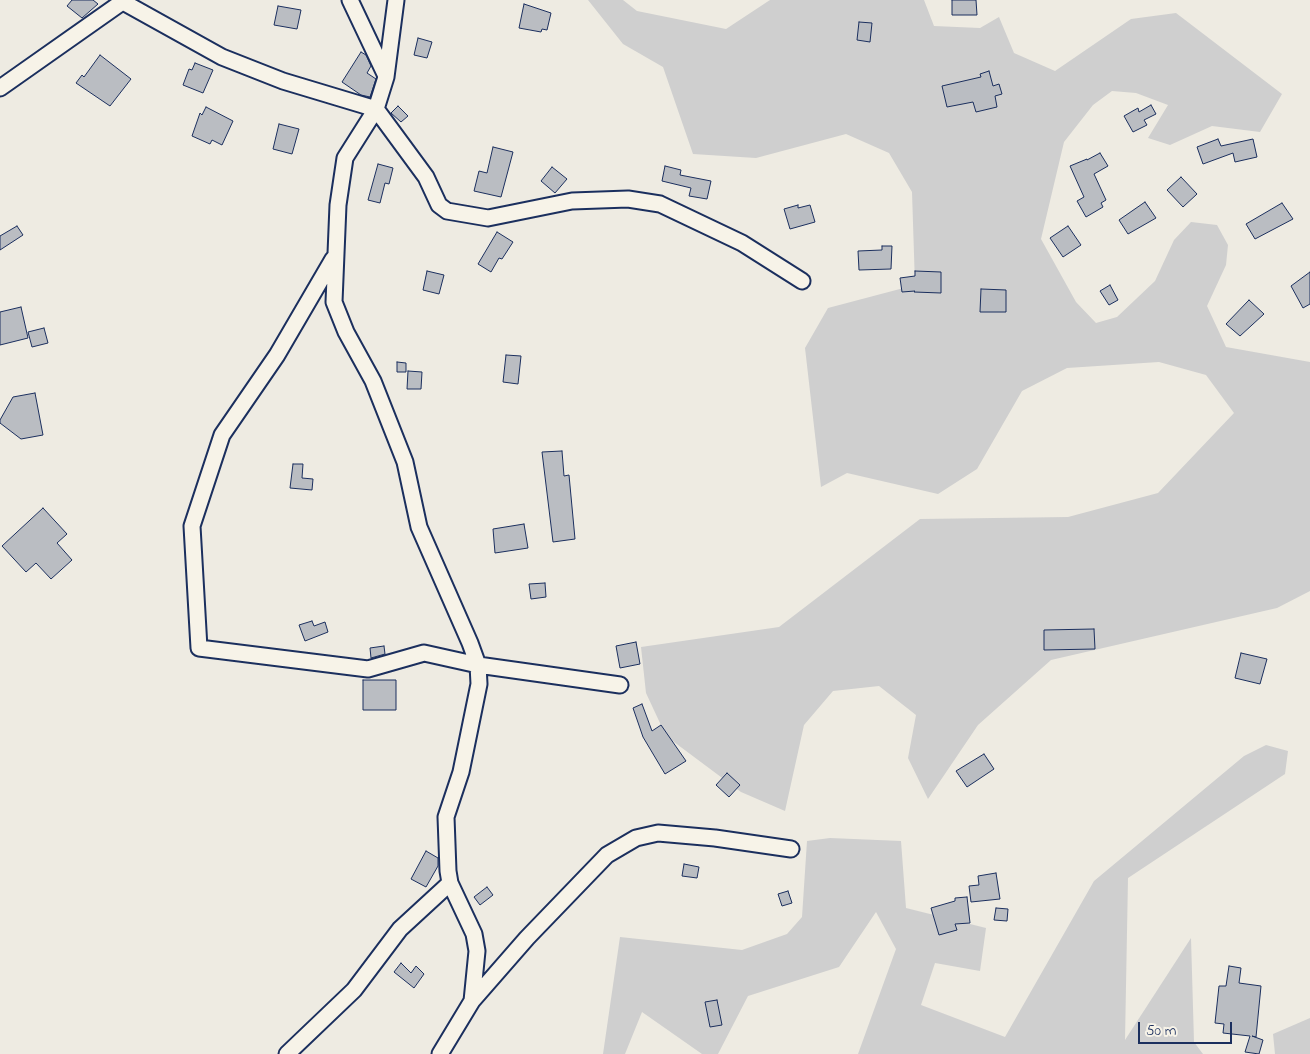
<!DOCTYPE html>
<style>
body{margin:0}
#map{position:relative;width:1310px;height:1054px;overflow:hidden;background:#eeebe2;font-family:"Indie Flower",sans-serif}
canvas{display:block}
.scale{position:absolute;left:1138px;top:1022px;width:94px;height:22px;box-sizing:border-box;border:2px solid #1b2f5e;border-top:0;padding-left:6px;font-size:15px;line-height:18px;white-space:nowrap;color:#1b2f5e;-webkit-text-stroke:4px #f7f3e8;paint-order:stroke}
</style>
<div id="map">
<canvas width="1310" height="1054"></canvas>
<div class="scale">50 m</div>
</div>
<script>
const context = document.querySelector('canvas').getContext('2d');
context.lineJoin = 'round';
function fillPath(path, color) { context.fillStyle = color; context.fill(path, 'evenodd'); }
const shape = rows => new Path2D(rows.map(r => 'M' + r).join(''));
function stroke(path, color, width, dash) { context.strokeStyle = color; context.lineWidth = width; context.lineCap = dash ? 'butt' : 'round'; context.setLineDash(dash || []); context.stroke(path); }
fillPath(shape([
 [588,0,623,0,637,11,726,29,770,0,924,0,934,26,980,28,999,17,1014,53,1055,71,1131,19,1176,13,1282,94,1260,132,1212,126,1170,145,1148,138,1168,105,1136,93,1112,91,1093,105,1064,142,1041,239,1076,302,1096,323,1117,317,1155,281,1174,240,1191,222,1217,225,1228,245,1226,265,1207,306,1226,347,1310,362,1310,591,1277,608,1051,660,978,725,928,799,908,758,916,715,879,686,833,691,804,725,785,811,741,792,666,736,646,693,641,647,779,627,920,519,1068,517,1158,493,1234,413,1206,375,1159,362,1067,368,1022,391,977,469,938,494,847,473,821,487,805,348,828,308,915,285,912,192,889,153,846,134,756,158,693,154,663,67,623,44],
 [1266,745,1288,751,1285,774,1128,878,1125,1040,1191,938,1194,1042,1203,1054,858,1054,896,949,876,912,839,967,748,996,718,1054,702,1054,642,1012,625,1054,603,1054,620,937,742,950,787,934,802,917,807,841,830,838,901,841,906,908,986,928,980,971,935,963,921,1005,1005,1037,1094,881,1244,756],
 [1310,1018,1310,1054,1275,1054,1273,1034]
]), '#cfcfcf');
const building = shape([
 [72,0,93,0,98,4,82,18,67,6,72,0],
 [952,0,976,0,977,15,952,15,952,0],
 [524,4,551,13,547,30,542,29,541,32,519,28,524,4],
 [278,6,301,10,297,29,274,25,278,6],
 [859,22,872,23,870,42,857,40,859,22],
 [418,38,432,42,427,58,414,55,418,38],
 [361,52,366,55,371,66,367,73,376,79,370,97,361,95,342,82,361,52],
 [100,55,131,79,110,106,76,83,82,75,84,77,100,55],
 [195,63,213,70,203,93,183,85,189,69,192,70,195,63],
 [989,71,993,86,999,84,1002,94,995,96,997,107,976,112,973,102,947,107,942,86,981,77,980,74,989,71],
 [1151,105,1156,114,1144,120,1147,125,1133,132,1124,116,1138,108,1139,112,1151,105],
 [398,106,408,116,401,122,391,113,398,106],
 [206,107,233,121,222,145,212,140,210,144,192,136,200,113,202,115,206,107],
 [279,124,299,129,292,154,273,149,279,124],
 [1218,139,1221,146,1253,139,1257,157,1235,162,1233,153,1203,164,1197,147,1218,139],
 [493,147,513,152,501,197,474,191,479,171,487,173,493,147],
 [1100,153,1108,166,1094,174,1106,200,1101,203,1103,207,1086,217,1077,201,1084,197,1070,166,1087,159,1087,160,1100,153],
 [378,164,393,168,389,184,385,183,380,203,368,200,378,164],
 [665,166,681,170,680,175,711,181,707,199,689,196,691,188,662,181,665,166],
 [552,167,567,179,555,193,541,181,552,167],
 [1181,177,1197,194,1183,207,1167,190,1181,177],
 [1145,202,1156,218,1128,234,1119,220,1145,202],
 [1282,203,1293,219,1255,239,1246,224,1282,203],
 [798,205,798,208,810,205,815,222,790,229,784,209,798,205],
 [17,226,23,235,0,250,0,236,17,226],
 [1068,226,1081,245,1063,257,1050,238,1068,226],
 [497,232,513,242,502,259,499,258,491,272,478,264,497,232],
 [882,246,892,246,891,269,859,270,858,251,882,250,882,246],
 [427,271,444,275,439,294,423,290,427,271],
 [915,271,941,272,941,293,914,292,915,291,902,292,900,278,915,276,915,271],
 [1310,272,1310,304,1303,308,1291,286,1310,272],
 [1110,285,1118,300,1109,305,1100,291,1110,285],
 [981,289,1006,290,1006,312,980,312,981,289],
 [1249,300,1264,314,1240,336,1226,324,1249,300],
 [21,307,28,338,0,345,0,312,21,307],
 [44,328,48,343,32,347,28,332,44,328],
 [506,355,521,356,518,384,503,382,506,355],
 [397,362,406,363,406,372,397,372,397,362],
 [408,371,422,372,421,389,407,389,408,371],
 [35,393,43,435,21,439,0,423,0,420,13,397,35,393],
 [562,451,564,476,569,475,575,539,553,542,542,452,562,451],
 [293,464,303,464,302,478,313,479,312,490,290,488,293,464],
 [43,508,67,534,57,543,72,560,51,579,36,563,26,572,2,546,43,508],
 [524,524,528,548,495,553,493,529,524,524],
 [545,583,546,597,531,599,529,584,545,583],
 [312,621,314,626,325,622,328,632,305,641,299,625,312,621],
 [1094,629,1095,649,1044,650,1044,630,1094,629],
 [636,642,640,664,620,668,616,646,636,642],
 [384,646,385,654,371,658,370,648,384,646],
 [1241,653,1267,659,1260,684,1235,678,1241,653],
 [363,680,396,680,396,710,363,710,363,680],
 [642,704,652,731,661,725,686,761,665,774,643,737,633,708,642,704],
 [984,754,994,769,967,787,956,771,984,754],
 [727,773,740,785,729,797,716,785,727,773],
 [426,851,438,858,438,866,426,887,411,879,426,851],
 [684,864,699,867,697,878,682,876,684,864],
 [996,873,1000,899,971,902,969,886,979,885,978,876,996,873],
 [487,887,493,895,480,905,474,897,487,887],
 [788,891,792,903,782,906,778,894,788,891],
 [967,897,970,923,955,924,957,930,939,935,931,908,955,901,955,898,967,897],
 [996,908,1008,909,1007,921,994,920,996,908],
 [401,963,411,973,416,966,424,974,414,988,394,972,401,963],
 [1229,966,1241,968,1239,983,1261,986,1256,1037,1252,1036,1263,1040,1259,1054,1245,1052,1250,1036,1223,1033,1224,1024,1215,1023,1219,986,1226,986,1229,966],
 [717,1000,722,1025,710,1027,705,1002,717,1000]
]);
fillPath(building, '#babdc2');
stroke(building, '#1b2f5e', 1);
const minor = shape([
 [350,0,386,76],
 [396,0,386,77,376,109,345,158,338,205,334,302,346,332,373,381,405,462,419,527,470,643,478,665,479,684,461,772,446,817,448,871,450,883,474,934,477,951,472,1001],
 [123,2,222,57,283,81,376,109,426,177,439,205,447,211,488,218,572,201,628,199,660,204,742,243,802,281],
 [0,88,125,0],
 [333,259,277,355,222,435,192,526,199,648,368,669,424,653,478,665,620,685],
 [287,1054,354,990,400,929,450,883],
 [440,1054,472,1001,527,938,607,855,636,838,658,833,715,838,791,849]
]);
stroke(minor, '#1b2f5e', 19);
stroke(minor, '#f7f3e8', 15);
</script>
